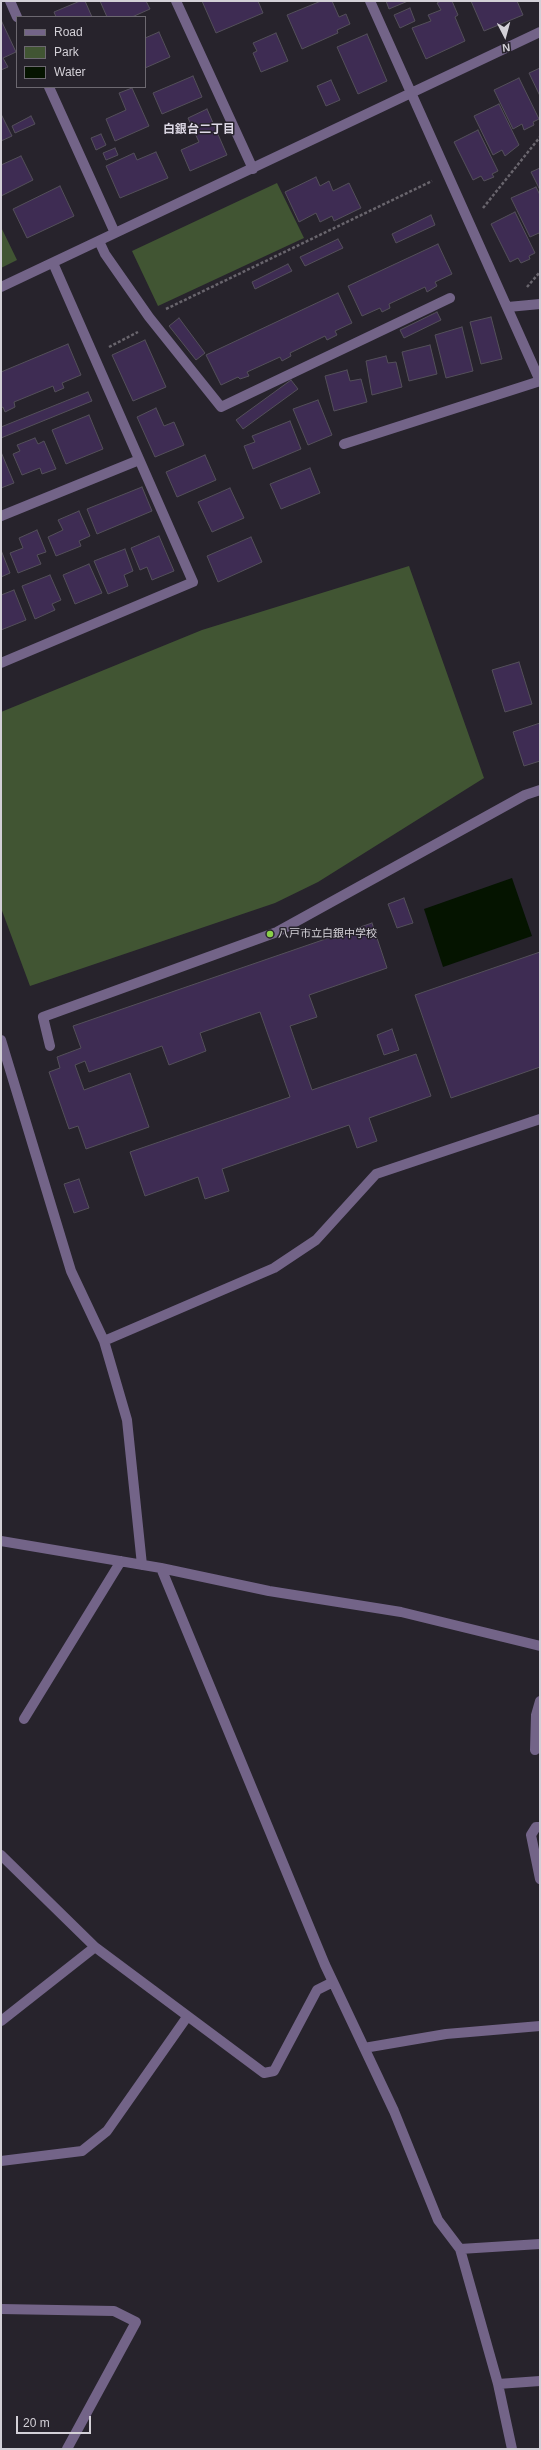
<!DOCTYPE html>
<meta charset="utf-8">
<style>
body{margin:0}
#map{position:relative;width:541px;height:2450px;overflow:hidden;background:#27232c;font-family:Helvetica,sans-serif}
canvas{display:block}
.frame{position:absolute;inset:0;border:2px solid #d3d0d7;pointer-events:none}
.legend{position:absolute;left:16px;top:16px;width:130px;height:72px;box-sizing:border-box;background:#27232c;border:1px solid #6c6870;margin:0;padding:5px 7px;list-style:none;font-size:12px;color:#d3d0d7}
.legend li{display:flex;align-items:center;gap:8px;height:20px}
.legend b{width:20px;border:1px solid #6c6870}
.north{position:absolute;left:485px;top:16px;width:40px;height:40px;-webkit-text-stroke:3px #27232c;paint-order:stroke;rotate:174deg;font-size:11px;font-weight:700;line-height:16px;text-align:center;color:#d3d0d7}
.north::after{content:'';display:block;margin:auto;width:14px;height:18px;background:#d3d0d7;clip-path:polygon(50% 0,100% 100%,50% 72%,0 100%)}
.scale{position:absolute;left:16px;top:2416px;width:75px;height:18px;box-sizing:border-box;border:2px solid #d3d0d7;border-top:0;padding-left:5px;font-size:12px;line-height:14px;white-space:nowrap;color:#d3d0d7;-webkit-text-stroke:3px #27232c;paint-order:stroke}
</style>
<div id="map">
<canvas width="541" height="2450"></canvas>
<div class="frame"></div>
<ul class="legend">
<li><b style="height:5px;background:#736488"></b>Road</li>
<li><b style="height:11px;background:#415533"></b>Park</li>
<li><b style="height:11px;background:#051400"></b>Water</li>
</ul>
<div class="north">N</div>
<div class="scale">20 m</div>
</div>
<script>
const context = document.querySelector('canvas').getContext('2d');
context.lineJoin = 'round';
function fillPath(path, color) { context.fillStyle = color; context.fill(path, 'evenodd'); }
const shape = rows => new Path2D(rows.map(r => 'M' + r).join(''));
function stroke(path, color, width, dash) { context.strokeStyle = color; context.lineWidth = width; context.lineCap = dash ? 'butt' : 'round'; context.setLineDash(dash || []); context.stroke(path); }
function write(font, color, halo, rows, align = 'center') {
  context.font = font + ' Helvetica,"Noto Sans JP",sans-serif'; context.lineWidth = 3; context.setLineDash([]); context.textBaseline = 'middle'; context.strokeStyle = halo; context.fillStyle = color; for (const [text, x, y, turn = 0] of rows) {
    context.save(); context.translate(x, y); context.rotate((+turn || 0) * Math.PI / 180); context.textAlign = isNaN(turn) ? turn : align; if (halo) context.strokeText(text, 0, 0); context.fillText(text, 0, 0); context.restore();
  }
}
fillPath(shape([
 [277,183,304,238,158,306,132,251],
 [1,227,17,260,1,268],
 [409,566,484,778,318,882,275,903,30,986,1,908,1,712,202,630]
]), '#415533');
fillPath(shape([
 [512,878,532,936,443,967,424,909]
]), '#051400');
const building = shape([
 [80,1,85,1,92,17,56,17,54,12,80,1],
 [100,1,146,1,150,9,132,17,107,17,100,1],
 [202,1,258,1,263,13,216,33,202,1],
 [321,1,332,1,339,17,346,14,350,24,337,30,338,33,302,49,287,15,321,1],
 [386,1,408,1,389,9,386,1],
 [441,1,452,1,458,15,455,17,465,41,426,59,412,28,431,21,428,15,441,10,437,3,441,1],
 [471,1,517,1,523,15,484,31,471,1],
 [410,8,415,21,400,28,394,15,410,8],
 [1,20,16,52,3,58,8,67,1,70,1,20],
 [159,32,170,57,145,68,145,38,159,32],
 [276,33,288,61,261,72,253,53,257,51,253,43,276,33],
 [367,34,387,81,358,94,337,47,367,34],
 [540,68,540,96,529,73,540,68],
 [193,76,202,97,162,114,153,93,193,76],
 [519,78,539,119,533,122,534,125,524,130,522,124,513,129,494,90,519,78],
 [331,80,340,100,326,106,317,86,331,80],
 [132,88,149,126,115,141,106,119,126,110,119,93,132,88],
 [499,104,519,145,505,156,502,150,493,155,474,116,499,104],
 [207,109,227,155,190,171,181,150,199,142,188,118,207,109],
 [1,114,12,136,1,141,1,114],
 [31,116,35,124,15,133,12,126,31,116],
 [478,130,498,171,492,174,494,177,484,181,481,176,473,180,454,142,478,130],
 [101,134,106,145,96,150,91,138,101,134],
 [115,148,118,155,106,160,103,153,115,148],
 [156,152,168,178,120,198,106,166,134,153,137,160,156,152],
 [21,156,33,180,1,196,1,165,21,156],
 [540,168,540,190,531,172,540,168],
 [316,177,320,186,329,181,333,191,349,183,361,208,334,221,332,216,320,222,316,213,299,222,285,192,316,177],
 [60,186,74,216,27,238,13,209,60,186],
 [536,187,540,195,540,235,539,233,530,237,511,198,536,187],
 [515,212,535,253,529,256,530,259,521,263,518,258,510,262,491,224,515,212],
 [431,215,435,225,396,243,392,234,431,215],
 [338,239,343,248,305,266,300,257,338,239],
 [438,244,452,274,435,282,437,286,427,292,425,287,389,304,390,308,382,312,380,308,362,316,348,286,438,244],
 [288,264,292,271,255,289,252,282,288,264],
 [338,293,352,323,335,331,337,335,327,340,325,336,290,353,291,356,282,361,280,357,247,372,249,376,240,379,238,377,221,385,206,355,338,293],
 [437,312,441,320,404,338,400,330,437,312],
 [491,317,502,359,481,364,470,322,491,317],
 [179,318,205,353,196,360,169,326,179,318],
 [462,327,473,371,446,378,435,335,462,327],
 [145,340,166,387,133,401,112,355,145,340],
 [68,344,81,375,62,383,64,388,55,392,53,386,14,402,15,407,5,412,3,407,1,408,1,372,68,344],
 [430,345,437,374,409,381,402,352,430,345],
 [386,356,388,363,396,362,402,387,372,395,366,361,386,356],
 [347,370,350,381,361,379,367,402,334,411,325,376,347,370],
 [291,380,298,389,243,429,236,420,291,380],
 [88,392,92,401,1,438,1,427,88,392],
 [318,400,332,435,308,445,293,409,318,400],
 [156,408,164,426,174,422,184,445,155,457,137,417,156,408],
 [89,415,103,449,66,464,52,430,89,415],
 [290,421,301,449,253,469,244,446,255,442,252,436,290,421],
 [35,438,38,444,44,441,56,469,42,474,40,468,22,475,13,454,20,451,17,445,35,438],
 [1,452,14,483,1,488,1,452],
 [205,455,216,480,177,497,166,472,205,455],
 [310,468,320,493,281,509,270,484,310,468],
 [142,487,152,511,97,534,87,509,142,487],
 [230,488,244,518,212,532,198,502,230,488],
 [79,511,90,536,79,541,81,546,56,556,48,537,63,530,58,520,79,511],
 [37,530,46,552,37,555,41,564,18,573,10,553,23,548,19,538,37,530],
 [159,536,174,571,152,580,147,567,140,570,131,548,159,536],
 [251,537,262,562,218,582,207,556,251,537],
 [125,549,133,571,124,575,128,586,108,594,94,561,125,549],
 [1,550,10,573,1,577,1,550],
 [89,564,102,593,75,604,63,575,89,564],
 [50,575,61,600,52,604,55,610,35,619,22,586,50,575],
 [14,590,26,620,1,630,1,595,14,590],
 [519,662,532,704,505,712,492,670,519,662],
 [540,723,540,761,524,766,513,732,540,723],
 [404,898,413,923,397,928,388,904,404,898],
 [372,923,387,968,309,995,317,1017,290,1026,312,1090,416,1054,431,1096,369,1118,377,1141,357,1148,349,1125,222,1169,229,1191,205,1199,198,1177,145,1196,130,1152,290,1097,260,1012,200,1033,206,1051,169,1065,162,1046,89,1072,85,1061,75,1065,84,1090,130,1073,149,1127,86,1149,78,1126,69,1129,49,1072,60,1068,57,1057,81,1048,73,1026,372,923],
 [540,952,540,1067,451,1098,415,995,540,952],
 [392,1029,399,1050,384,1055,377,1035,392,1029],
 [79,1179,89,1208,74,1213,64,1184,79,1179]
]);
fillPath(building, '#3e2c53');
stroke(building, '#54505a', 1);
stroke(shape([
 [483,208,540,137],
 [527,287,540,272],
 [166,309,432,181],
 [109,347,138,332]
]), '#69656d', 2.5, [3, 2]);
stroke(shape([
 [10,1,17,17],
 [176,1,253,169],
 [370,1,540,381],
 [49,87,115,233],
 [99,241,105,254,149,317,221,407,450,298],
 [1,287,540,32],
 [508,307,540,304],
 [344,444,540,381],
 [1,516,139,460],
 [1,663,193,582,53,263],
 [1,1040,71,1271,104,1341,127,1420,142,1565],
 [50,1046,43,1017,277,932,525,795,540,790],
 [104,1341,274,1268,316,1240,376,1174,540,1119],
 [1,1541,161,1568,269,1591,401,1612,540,1646],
 [161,1568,325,1965,394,2111,438,2220,460,2249,498,2384,512,2449],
 [24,1719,121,1561],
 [535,1750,536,1715,540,1701],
 [540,1827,536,1827,531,1835,540,1879],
 [1,1855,95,1947,264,2073,274,2071,317,1990,333,1982],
 [1,2021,95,1947],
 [364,2048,446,2034,540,2026],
 [1,2161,82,2151,107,2131,187,2017],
 [460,2249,540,2244],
 [1,2309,114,2311,136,2322,67,2449],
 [498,2384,540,2381]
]), '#736488', 10);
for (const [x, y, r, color] of [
 [270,934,4,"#89cf49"]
]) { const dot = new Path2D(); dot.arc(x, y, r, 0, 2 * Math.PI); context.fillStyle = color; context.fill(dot); stroke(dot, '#27232c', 1.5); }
write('11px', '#d3d0d7', '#27232c', [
 ["八戸市立白銀中学校",278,934]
], 'left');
write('bold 12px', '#ddd8e5', '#27232c', [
 ["白銀台二丁目",199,130]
]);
</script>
